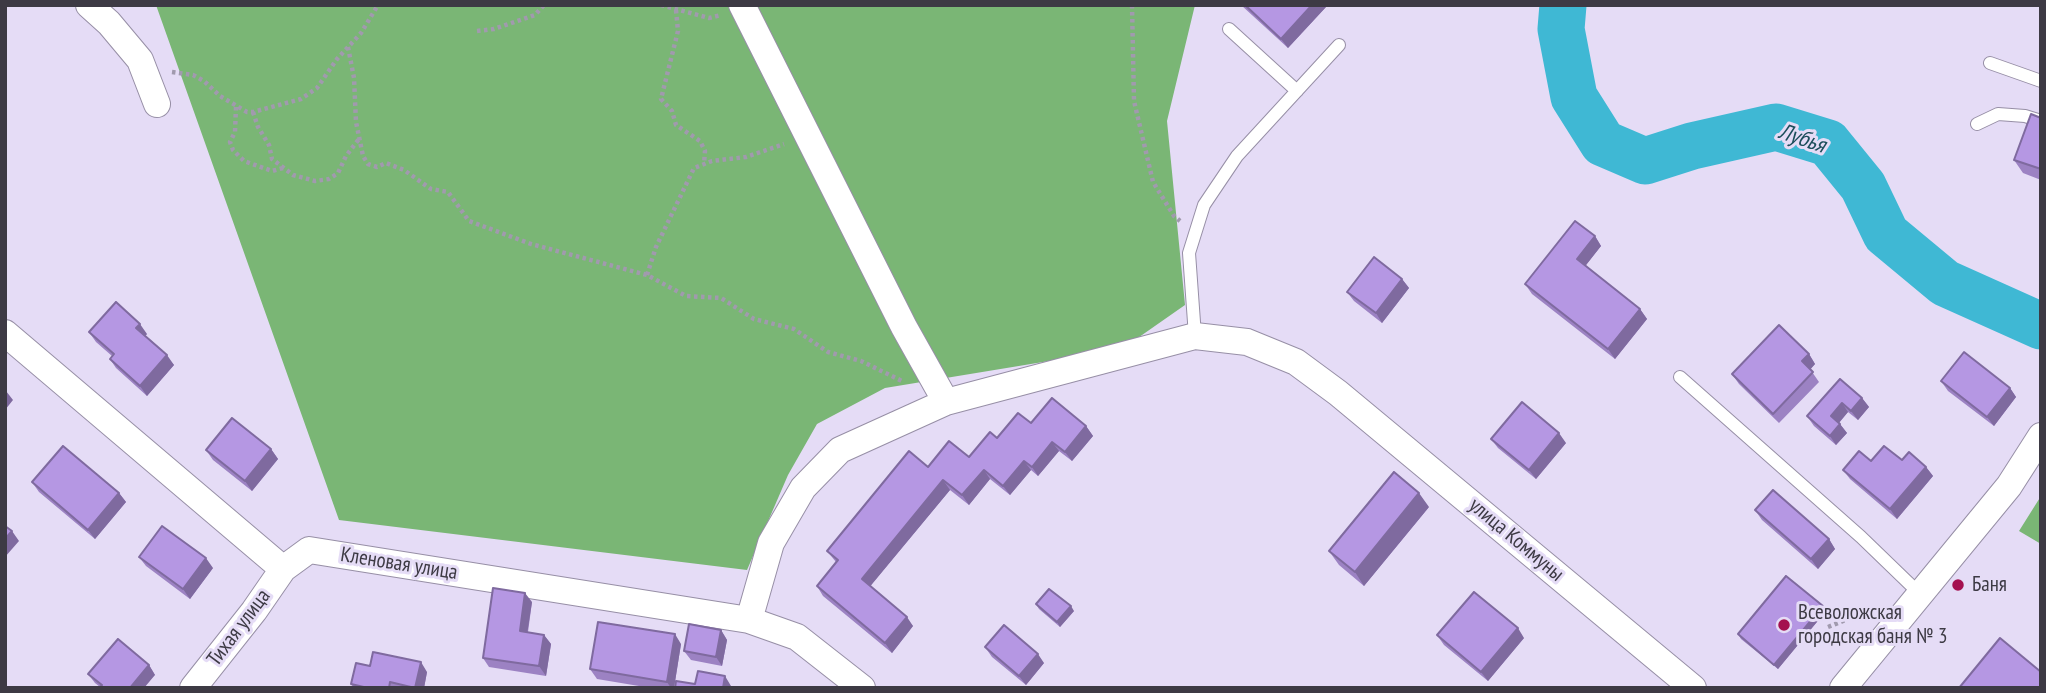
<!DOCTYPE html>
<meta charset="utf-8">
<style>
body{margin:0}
#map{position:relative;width:2046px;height:693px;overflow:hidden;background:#e5dcf6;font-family:"PT Sans Narrow",sans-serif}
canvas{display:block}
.frame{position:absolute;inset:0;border:7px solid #3d3a44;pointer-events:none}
</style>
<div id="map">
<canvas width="2046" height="693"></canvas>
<div class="frame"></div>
</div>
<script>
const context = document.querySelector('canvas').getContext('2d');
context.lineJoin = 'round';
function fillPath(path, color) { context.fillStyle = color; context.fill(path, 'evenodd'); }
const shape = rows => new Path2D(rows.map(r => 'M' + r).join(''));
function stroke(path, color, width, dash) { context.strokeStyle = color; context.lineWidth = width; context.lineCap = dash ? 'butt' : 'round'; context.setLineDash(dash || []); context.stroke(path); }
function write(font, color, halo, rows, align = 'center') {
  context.font = font + ' "PT Sans Narrow",sans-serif'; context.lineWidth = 6; context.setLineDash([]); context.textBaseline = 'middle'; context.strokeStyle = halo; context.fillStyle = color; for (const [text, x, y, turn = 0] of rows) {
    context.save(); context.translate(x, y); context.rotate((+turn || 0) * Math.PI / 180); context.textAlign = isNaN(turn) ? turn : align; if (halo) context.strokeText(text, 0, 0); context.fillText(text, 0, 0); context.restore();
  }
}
fillPath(shape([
 [156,5,1195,5,1167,121,1185,305,1122,349,885,388,817,424,788,475,747,570,339,520],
 [2041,496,2041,544,2019,531]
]), '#7ab675');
stroke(shape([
 [1563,5,1561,29,1574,97,1603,143,1645,161,1692,146,1776,127,1828,143,1863,186,1886,234,1945,283,2041,326]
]), '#3fb8d4', 47);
const lane = shape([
 [1229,29,1297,91],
 [1990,63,2041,81],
 [1977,124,1998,114,2025,116,2041,121],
 [1195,336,1189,253,1204,205,1237,156,1339,45],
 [1680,377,1861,537,1920,594]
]);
const street = shape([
 [89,5,109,23,140,60,157,104],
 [742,5,904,327,946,402],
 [5,333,283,569,309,550,749,620,797,637,862,688],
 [749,620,771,543,803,488,840,450,946,402,1195,336,1247,342,1296,362,1338,393,1693,688],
 [193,688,254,611,283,569],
 [1843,688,2009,486,2041,436]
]);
stroke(lane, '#978fa6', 14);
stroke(street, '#978fa6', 28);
stroke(shape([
 [661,5,709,18,721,15],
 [1132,5,1134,101,1153,182,1174,216,1180,221],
 [676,10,678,31,661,99,672,111,676,125,700,141,705,151,704,164],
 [477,31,494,29,535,15,544,5],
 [348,47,354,78,356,122,363,156,368,164,377,167,386,163,404,170,431,189,448,192,469,221,531,244,647,275,686,296,721,298,754,319,794,329,828,352,861,361,904,382],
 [172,72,193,75,204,81,220,96,247,112,253,112,301,99,317,88,337,59,361,33,378,5],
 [236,107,235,132,230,142,233,150,244,161,272,171,283,168],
 [253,112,258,127,269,145,272,159,293,175,315,181,329,179,338,173,346,156,359,139],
 [647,275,656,247,694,168,712,161,746,157,784,144],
 [1828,627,1873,609]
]), '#a19aae', 4.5, [3.5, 3.5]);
stroke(lane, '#fff', 12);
stroke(street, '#fff', 26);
fillPath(shape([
 [1241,5,1325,5,1326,7,1288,48],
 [2041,118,2041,180,2023,173,2014,160],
 [1595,236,1601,246,1585,266,1640,309,1647,319,1615,359,1532,294,1525,284],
 [1402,279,1409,288,1382,323,1354,301,1347,292],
 [89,332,147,334,145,336,174,365,147,396,116,368,110,359,112,356,96,342],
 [1809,354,1815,364,1810,369,1819,382,1779,423,1739,384,1732,374],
 [1840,379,1862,398,1869,407,1858,420,1848,412,1839,423,1847,433,1836,445,1814,426,1807,416],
 [1941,381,2010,388,2016,397,1994,426,1948,391],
 [1031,423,1086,426,1093,436,1072,461,1059,451,1038,476,1031,470,1010,495,990,479,969,505,950,490,870,586,913,626,892,653,823,596,817,586,836,562,827,551,928,467,969,457,997,438],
 [1491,439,1566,443,1536,479,1498,448],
 [271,449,278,459,252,491,213,460,206,450],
 [1902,460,1926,467,1933,476,1897,519,1850,479,1843,470,1871,461],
 [32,482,119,493,126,502,95,539,39,492],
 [1429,507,1364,586,1339,565,1329,551],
 [1755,510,1829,539,1835,549,1818,569,1762,520],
 [139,557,213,568,190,599,146,566],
 [532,602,528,632,544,635,551,644,546,676,489,667,483,658],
 [1036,604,1074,611,1060,627,1039,609],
 [1823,606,1826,611,1778,669,1741,639,1738,634],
 [721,630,727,640,722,666,691,660,684,651],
 [1437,635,1524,638,1488,681,1444,645],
 [681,644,674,688,651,688,597,679,590,669],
 [985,647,1044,663,1026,685,992,657],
 [149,665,155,675,100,687,95,683,88,674],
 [370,666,427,672,424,688,354,688,351,684]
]), '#9c82c3');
fillPath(shape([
 [1312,5,1325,5,1326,7,1288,48,1281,39],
 [1595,236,1601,246,1583,269,1577,259],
 [1402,279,1409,288,1382,323,1376,313],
 [1640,309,1647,319,1615,359,1608,349],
 [140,324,147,334,143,338,136,328],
 [1809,354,1815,364,1809,371,1802,361],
 [167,355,174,365,147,396,140,386],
 [2010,388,2016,397,1994,426,1987,417],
 [6,391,13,400,5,410,5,392],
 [1862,398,1869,407,1858,420,1851,411],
 [1842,403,1848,412,1837,425,1831,416],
 [1840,424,1847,433,1836,445,1830,436],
 [1086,426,1093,436,1072,461,1065,452],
 [1559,433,1566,443,1536,479,1529,470],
 [1052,442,1059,451,1038,476,1032,467],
 [271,449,278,459,252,491,245,481],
 [1024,461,1031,470,1010,495,1003,486],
 [1926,467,1933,476,1897,519,1890,509],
 [984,470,990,479,969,505,962,495],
 [943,480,950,490,868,589,862,579],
 [119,493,126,502,95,539,88,530],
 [1419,493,1429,507,1364,586,1355,572],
 [12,531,19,541,5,557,5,539],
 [1829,539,1835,549,1818,569,1811,559],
 [206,558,213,568,190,599,183,589],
 [525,593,532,602,526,641,520,631],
 [1071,606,1074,611,1060,627,1057,622],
 [1823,606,1826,611,1778,669,1774,665],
 [907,617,913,626,892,653,885,643],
 [1518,628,1524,638,1488,681,1481,672],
 [721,630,727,640,722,666,716,657],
 [675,634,681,644,674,688,671,688,667,682],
 [544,635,551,644,546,676,539,666],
 [1038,654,1044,663,1026,685,1019,676],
 [421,662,427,672,424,688,415,688],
 [149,665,155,675,144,688,130,688],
 [725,676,731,686,731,688,723,688]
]), '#7f6a9f');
const building = shape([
 [1245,5,1312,5,1281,39,1245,5],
 [2031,114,2041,118,2041,169,2014,160,2031,114],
 [1575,221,1595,236,1577,259,1640,309,1608,349,1525,284,1575,221],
 [1374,257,1402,279,1376,313,1347,292,1374,257],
 [116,302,140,324,136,328,167,355,140,386,110,359,114,354,89,332,116,302],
 [1779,325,1809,354,1802,361,1813,372,1773,414,1732,374,1779,325],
 [1964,352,2010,388,1987,417,1941,381,1964,352],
 [1840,379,1862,398,1851,411,1842,403,1831,416,1840,424,1830,436,1807,416,1840,379],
 [1052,398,1086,426,1065,452,1052,442,1032,467,1024,461,1003,486,984,470,962,495,943,480,862,579,907,617,885,643,817,586,838,560,827,551,909,451,928,467,949,441,969,457,990,432,997,438,1018,413,1031,423,1052,398],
 [1522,402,1559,433,1529,470,1491,439,1522,402],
 [232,418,271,449,245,481,206,450,232,418],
 [63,446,119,493,88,530,32,482,63,446],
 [1884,446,1902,460,1909,452,1926,467,1890,509,1843,470,1859,451,1871,461,1884,446],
 [1394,472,1419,493,1355,572,1329,551,1394,472],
 [1773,490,1829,539,1811,559,1755,510,1773,490],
 [5,526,12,531,5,539,5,526],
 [162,526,206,558,183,589,139,557,162,526],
 [1786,576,1823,606,1774,665,1738,634,1786,576],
 [493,588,525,593,520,631,544,635,539,666,483,658,493,588],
 [1049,589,1071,606,1057,622,1036,604,1049,589],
 [1474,592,1518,628,1481,672,1437,635,1474,592],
 [598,622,675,634,667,682,590,669,598,622],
 [689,624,721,630,716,657,684,651,689,624],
 [1004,625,1038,654,1019,676,985,647,1004,625],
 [2000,638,2041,672,2041,688,1959,688,2000,638],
 [118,639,149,665,130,688,99,688,102,685,88,674,118,639],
 [373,652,421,662,415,688,390,682,389,688,368,688,351,684,356,663,370,666,373,652],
 [698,671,725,676,723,688,675,688,676,681,695,684,698,671]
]);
fillPath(building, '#b597e3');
stroke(building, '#7f6a9f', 2);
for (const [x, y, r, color] of [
 [1958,585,7,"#a4104f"],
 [1784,625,7,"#a4104f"]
]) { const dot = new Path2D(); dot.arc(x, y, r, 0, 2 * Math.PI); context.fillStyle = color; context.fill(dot); stroke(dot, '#e5dcf6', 2.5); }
write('21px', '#3d3a44', '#e5dcf6', [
 ["улица Коммуны",1516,540,40],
 ["Кленовая улица",399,564,9],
 ["Тихая улица",239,628,-53]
]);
write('21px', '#3d3a44', '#e5dcf6', [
 ["Баня",1972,585],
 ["Всеволожская",1798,613],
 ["городская баня № 3",1798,637]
], 'left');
write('italic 23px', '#1c4e5b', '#e5dcf6', [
 ["Лубья",1802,139,19]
]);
</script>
